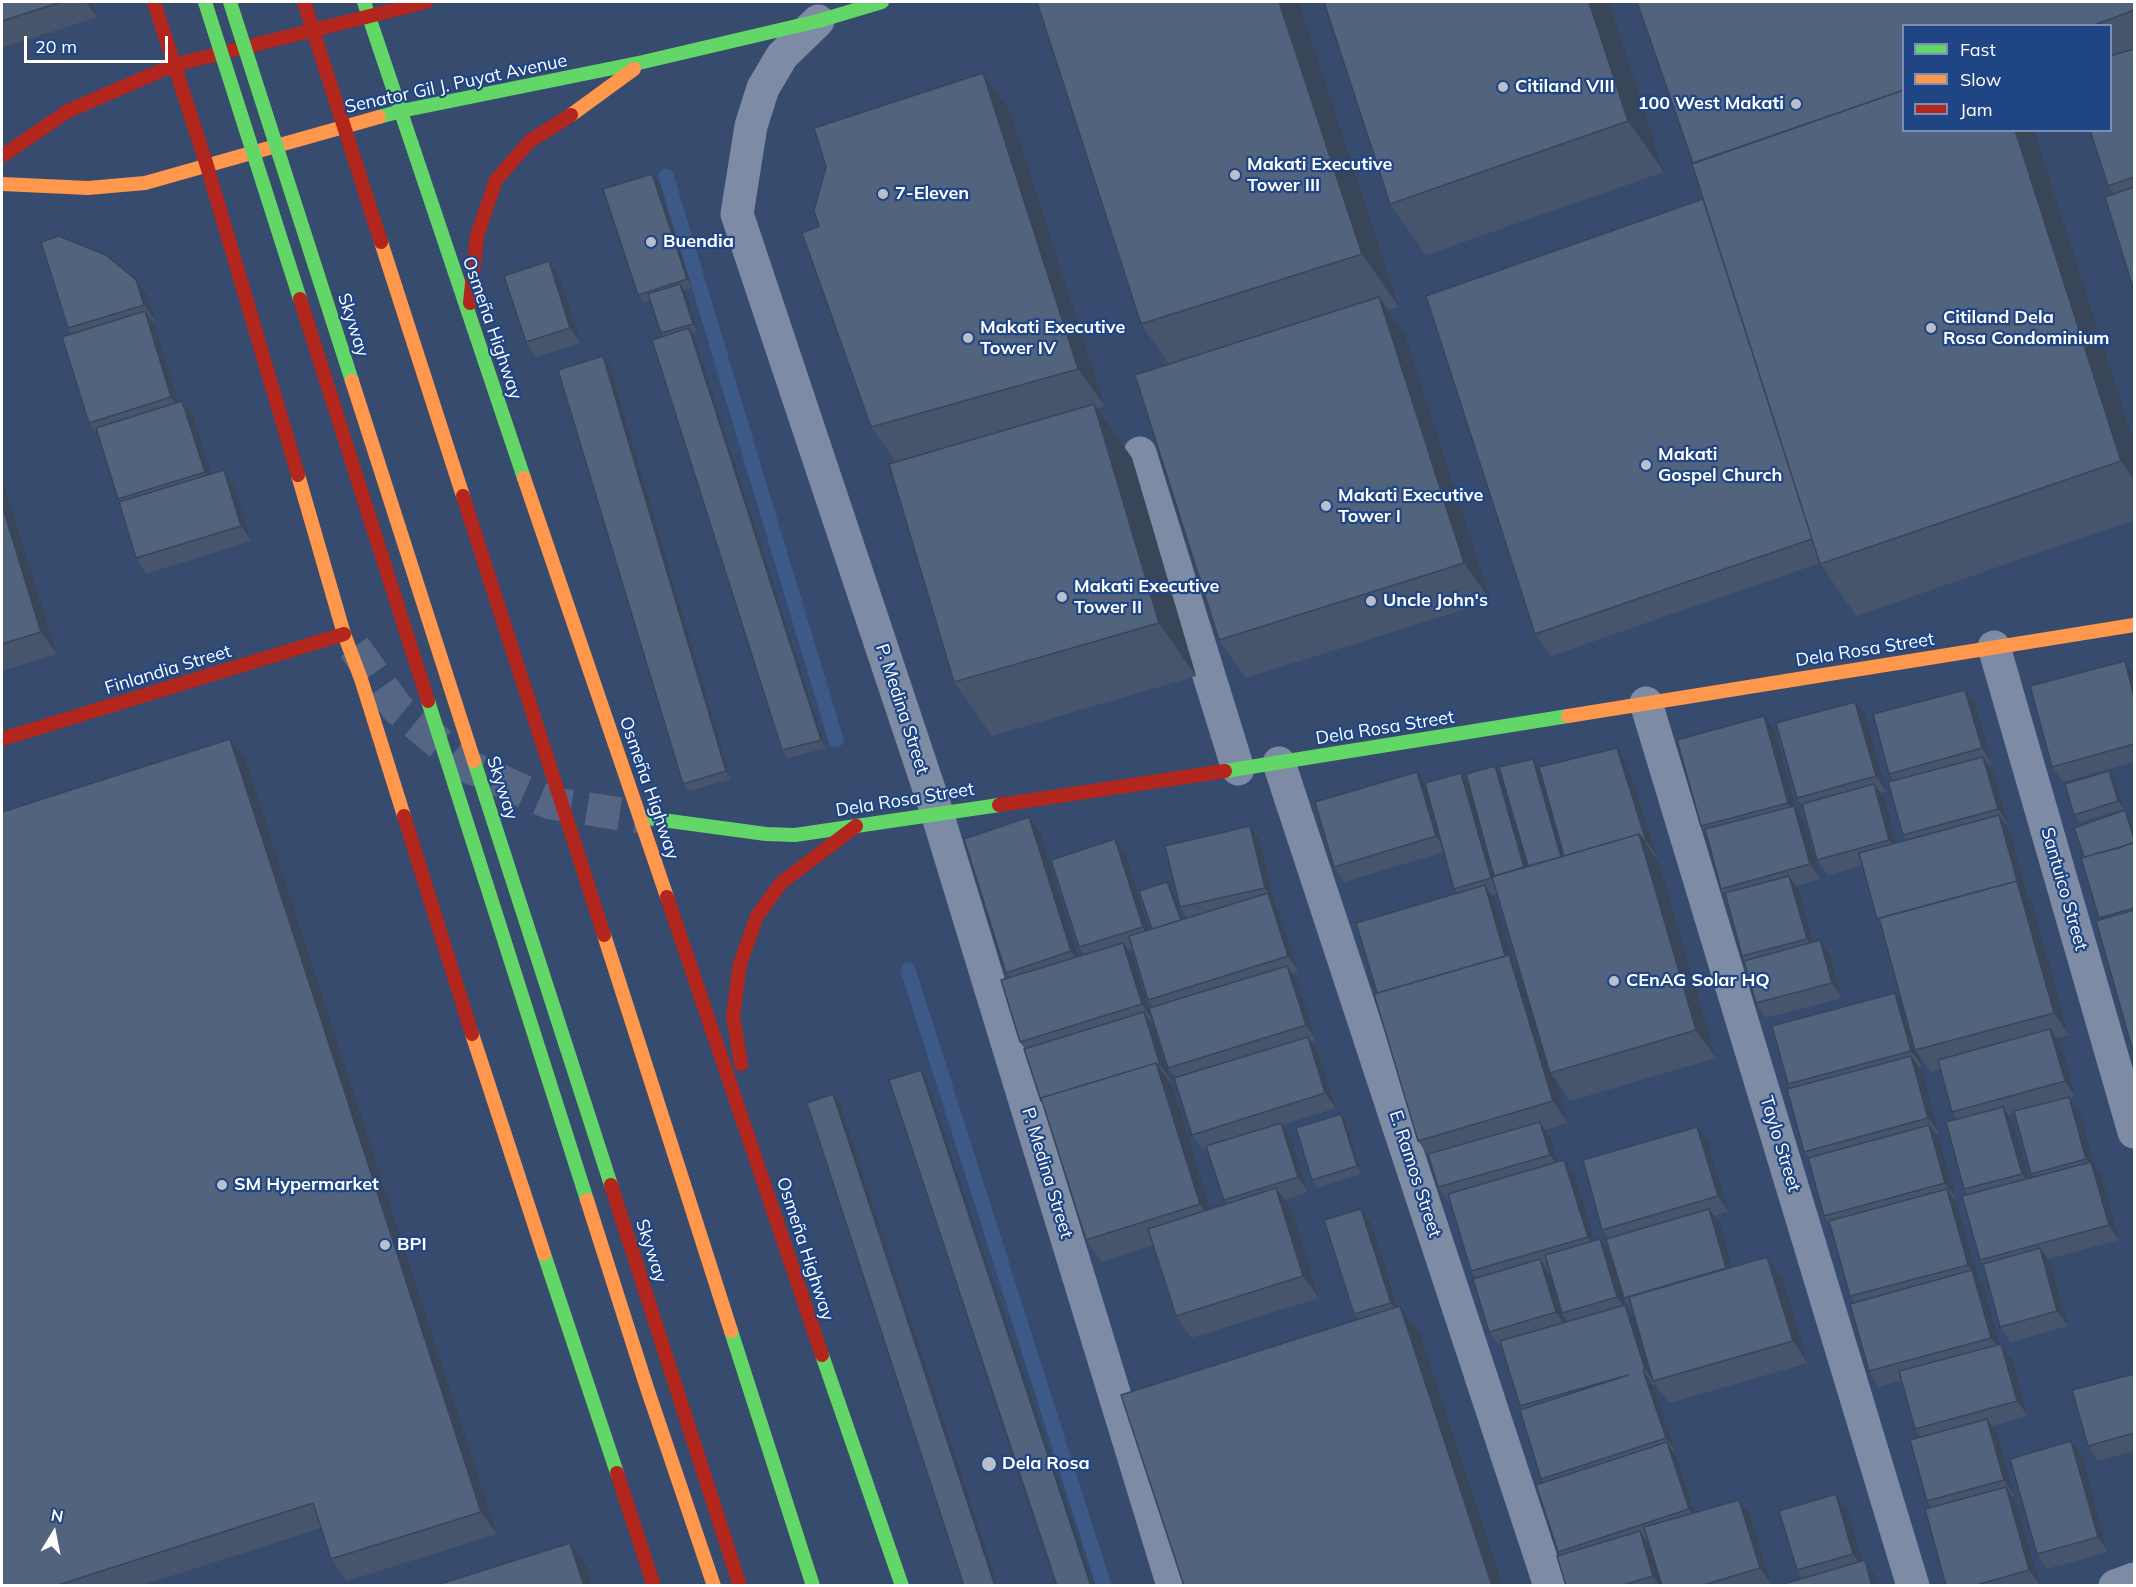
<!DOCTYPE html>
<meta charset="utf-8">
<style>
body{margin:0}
#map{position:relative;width:2136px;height:1587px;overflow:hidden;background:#364b6e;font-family:Mulish,sans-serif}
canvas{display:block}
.frame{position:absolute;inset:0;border:3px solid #fff;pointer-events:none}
.legend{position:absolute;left:1902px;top:24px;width:210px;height:108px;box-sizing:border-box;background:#1f4585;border:2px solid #798fb6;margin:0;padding:8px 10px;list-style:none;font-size:18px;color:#fff}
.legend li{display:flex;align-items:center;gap:12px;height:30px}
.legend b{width:30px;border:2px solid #798fb6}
.north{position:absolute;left:24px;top:1503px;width:60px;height:60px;-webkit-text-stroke:4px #1f4585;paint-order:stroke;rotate:10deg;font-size:16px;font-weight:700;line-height:24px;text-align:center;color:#fff}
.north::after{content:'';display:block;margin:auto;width:21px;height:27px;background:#fff;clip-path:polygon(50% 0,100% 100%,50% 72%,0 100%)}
.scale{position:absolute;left:24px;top:36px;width:144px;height:27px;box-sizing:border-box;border:3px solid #fff;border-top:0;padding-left:8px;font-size:18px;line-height:21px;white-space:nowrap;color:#fff;-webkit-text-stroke:4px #1f4585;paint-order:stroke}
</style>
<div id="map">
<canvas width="2136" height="1587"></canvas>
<div class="frame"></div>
<ul class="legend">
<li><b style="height:8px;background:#63d668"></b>Fast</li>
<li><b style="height:8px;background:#ff974d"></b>Slow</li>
<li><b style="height:8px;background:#b3261e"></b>Jam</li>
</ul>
<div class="north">N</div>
<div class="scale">20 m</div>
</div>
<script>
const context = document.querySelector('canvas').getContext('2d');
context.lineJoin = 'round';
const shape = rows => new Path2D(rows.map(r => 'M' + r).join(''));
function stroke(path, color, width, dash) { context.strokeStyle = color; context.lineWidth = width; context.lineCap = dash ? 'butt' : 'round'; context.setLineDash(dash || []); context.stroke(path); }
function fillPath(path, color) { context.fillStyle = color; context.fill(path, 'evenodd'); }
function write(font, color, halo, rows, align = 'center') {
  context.font = font + ' Mulish,sans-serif'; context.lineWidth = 4.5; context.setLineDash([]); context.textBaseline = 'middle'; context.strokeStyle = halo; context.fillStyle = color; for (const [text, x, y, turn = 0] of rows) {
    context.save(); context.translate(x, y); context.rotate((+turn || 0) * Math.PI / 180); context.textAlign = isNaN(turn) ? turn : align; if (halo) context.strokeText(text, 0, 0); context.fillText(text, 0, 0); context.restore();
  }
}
stroke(shape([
 [666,176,836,740],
 [908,970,1104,1586]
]), '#3d5987', 15);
stroke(shape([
 [354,647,397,708,467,766,550,803,640,817]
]), '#546684', 33, [33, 16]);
stroke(shape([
 [818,21,782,56,763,88,751,126,737,214,937,813,1173,1586],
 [1140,453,1238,769],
 [1994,647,2134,1132],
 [1646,703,1913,1586],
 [1279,763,1550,1586],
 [2115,1586,2134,1579]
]), '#7d8ca4', 33);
stroke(shape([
 [364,2,524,478],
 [379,117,401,111,643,62,818,21,882,2],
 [1225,771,1568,716],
 [640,817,766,834,795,835,999,805],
 [544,1254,617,1473],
 [822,1355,902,1586]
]), '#63d668', 14);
stroke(shape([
 [571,115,634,69],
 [2,184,88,188,145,183,379,117],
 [298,475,344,634,361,679,404,816],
 [524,478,667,897],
 [1568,716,2134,625],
 [472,1034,544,1254]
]), '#ff974d', 14);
stroke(shape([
 [154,2,207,166,298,475],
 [2,156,68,111,174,65,426,2],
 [470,303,477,236,496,180,530,141,571,115],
 [2,739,344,634],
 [999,805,1225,771],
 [404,816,472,1034],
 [667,897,822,1355],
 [741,1064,733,1016,740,964,757,916,781,883,856,826],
 [617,1473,654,1586]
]), '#b3261e', 14);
stroke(shape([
 [205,2,300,299],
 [230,2,352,381],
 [428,701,587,1200],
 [474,761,611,1185],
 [731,1331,813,1586]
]), '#63d668', 14);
stroke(shape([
 [381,242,463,496],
 [352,381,474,761],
 [604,935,731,1331],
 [587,1200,646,1385,714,1586]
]), '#ff974d', 14);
stroke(shape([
 [304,2,381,242],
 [300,299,428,701],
 [463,496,604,935],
 [611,1185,740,1586]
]), '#b3261e', 14);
fillPath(shape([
 [2,2,91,2,97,17,2,48],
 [1037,2,1299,2,1399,307,1388,311,1405,335,1491,601,1246,678,1219,640,1169,364,1141,324],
 [1324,2,1609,2,1664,172,1426,255,1390,204],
 [1637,2,2134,2,2134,291,2105,197,2114,194,2108,186,2090,130,2110,130,2110,26,1904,26,1904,130,2034,130,2134,442,2134,520,1856,616,1820,563,1551,656,1535,634,1426,296,1703,199,1692,164,1693,163],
 [983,73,1010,111,1105,406,1097,409,1132,458,1196,676,992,736,954,682,896,462,871,427],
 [652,174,658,181,692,287,684,290,686,292,698,332,693,333,694,336,826,748,787,758,782,750,663,337,661,333,650,300,644,303,638,295],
 [549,261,559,276,581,343,536,357,526,342],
 [147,295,155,320,152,321,155,326,179,402,182,401,193,416,211,474,224,470,234,485,251,541,146,574,136,558,120,502,118,499,99,436,89,423,72,334,68,328],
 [603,356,609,363,731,779,689,791,683,784],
 [2,478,57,654,2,671],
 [2134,675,2134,762,2063,782,2052,767],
 [1976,705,1992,763,1989,764,1994,772,2008,824,2006,825,2010,830,2028,897,2032,903,2069,1035,2056,1038,2061,1045,2075,1096,2070,1098,2080,1112,2095,1167,2102,1177,2119,1240,2048,1259,2051,1263,2068,1326,2011,1342,2000,1327,1983,1265,1980,1260,1968,1195,1964,1189,1957,1119,1952,1112,1940,1070,1931,1072,1919,1055,1922,1066,1919,1067,1922,1071,1939,1133,1936,1134,1940,1140,1956,1198,1954,1199,1957,1204,1978,1278,1983,1285,1999,1344,2001,1344,2012,1359,2028,1416,1992,1426,1998,1434,2014,1495,2012,1496,2016,1502,2039,1586,1946,1586,1931,1507,1927,1501,1921,1437,1915,1429,1902,1380,1879,1387,1869,1371,1854,1302,1850,1296,1830,1225,1824,1216,1809,1158,1804,1152,1791,1088,1788,1084,1895,993,1903,1005,1881,924,1877,919,1862,866,1828,875,1817,860,1803,807,1797,798,1866,717,1887,792,1880,793,1885,799,1896,843,1906,840,1903,835,1894,780,1889,774],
 [2014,1113,2031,1174,2034,1177,2029,1178,2013,1123,2008,1115],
 [1764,716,1775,731,1796,809,1804,821,1821,879,1796,886,1799,891,1814,942,1820,940,1830,955,1842,998,1766,1018,1756,1003,1745,961,1742,956,1726,896,1721,889,1705,832,1701,826],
 [230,739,246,761,497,1534,347,1581,331,1559,321,1528,140,1586,2,1586],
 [1627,763,1657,856,1655,857,1659,862,1716,1058,1570,1101,1556,1080,1568,1123,1545,1130,1550,1137,1558,1162,1575,1175,1595,1241,1611,1254,1625,1305,1635,1319,1632,1309,1624,1298,1608,1238,1602,1230,1708,1142,1728,1211,1714,1216,1720,1224,1732,1267,1767,1257,1783,1279,1808,1363,1669,1403,1655,1384,1653,1385,1676,1453,1675,1454,1677,1458,1695,1513,1750,1515,1771,1583,1763,1586,1566,1586,1560,1555,1558,1552,1544,1482,1541,1479,1522,1409,1520,1406,1502,1347,1500,1347,1489,1332,1476,1278,1471,1271,1451,1202,1448,1202,1438,1187,1428,1155,1418,1141,1377,993,1457,893,1454,889,1444,852,1344,882,1334,867,1425,784,1461,773,1468,783,1495,766,1502,775,1539,767],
 [1497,894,1520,970,1513,960,1495,900,1492,896],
 [1562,1314,1568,1322,1565,1323],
 [2115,778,2124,809,2080,822,2074,815],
 [2125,810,2130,818,2134,831,2134,1056,2096,921,2100,920,2099,918],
 [1029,817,1040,832,1078,956,1084,955,1079,947,1115,839,1126,855,1149,930,1152,929,1167,882,1172,889,1183,919,1187,918,1180,907,1260,841,1275,903,1278,908,1299,972,1292,973,1298,981,1316,1040,1311,1042,1318,1052,1336,1108,1282,1125,1291,1138,1308,1192,1284,1200,1292,1210,1319,1298,1191,1338,1176,1316,1153,1245,1102,1262,1086,1240,1025,1049,1020,1042,1010,978,1006,973],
 [1132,949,1148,1000,1153,1007,1168,1068,1175,1078,1192,1135,1203,1150,1207,1149,1224,1200,1226,1204,1211,1209,1172,1085,1169,1081,1171,1080,1154,1027,1150,1020,1152,1019,1133,958,1128,950],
 [1346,1122,1362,1174,1317,1188,1312,1180],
 [1361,1209,1372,1224,1398,1306,1420,1334,1503,1586,1184,1586,1358,1319,1354,1314],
 [2134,1374,2134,1451,2098,1461,2088,1446],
 [2071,1441,2082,1456,2108,1552,2047,1569,2037,1554],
 [1836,1494,1847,1509,1861,1561,1875,1575,1802,1578,1797,1570]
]), '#47556c');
fillPath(shape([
 [86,2,91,2,97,17],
 [1279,2,1299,2,1399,307,1362,254],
 [1589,2,1609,2,1664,172,1628,121],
 [983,73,1010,111,1105,406,1078,369],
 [2015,130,2034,130,2134,442,2134,480,2121,461],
 [652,174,658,181,692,287,687,279],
 [549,261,559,276,581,343,570,328],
 [136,280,147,295,155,320,144,305],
 [680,284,686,292,698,332,693,324],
 [1379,297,1405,335,1491,601,1464,563],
 [145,311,155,326,182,413,171,397],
 [689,328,694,336,826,748,821,740],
 [603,356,609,363,731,779,726,771],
 [182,401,193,416,215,487,205,472],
 [1094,404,1132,458,1196,676,1159,623],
 [224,470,234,485,251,541,241,526],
 [2,478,57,654,41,632,2,505],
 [2125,661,2134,675,2134,697],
 [1965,690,1976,705,1992,763,1982,748],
 [1855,702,1866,717,1887,792,1876,776],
 [1764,716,1775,731,1796,809,1804,821,1821,879,1810,864,1796,815,1788,803],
 [230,739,246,761,497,1534,481,1512],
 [1617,748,1627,763,1657,856,1646,841],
 [1983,757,1994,772,2008,824,1998,809],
 [1533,759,1544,774,1569,863,1563,863],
 [1495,766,1506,781,1532,872,1526,873],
 [2109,771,2115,778,2124,809,2118,801],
 [1417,772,1428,787,1446,851,1436,836],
 [1461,773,1472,788,1501,893,1491,878],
 [1874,784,1885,799,1900,855,1889,840],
 [2125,810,2130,818,2134,831,2134,839],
 [1999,815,2010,830,2028,897,2017,881],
 [1029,817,1040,832,1081,966,1071,951],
 [1250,826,1260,841,1275,903,1265,888],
 [1639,834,1659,862,1716,1058,1696,1030],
 [1115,839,1126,855,1153,943,1143,927],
 [1789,876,1799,891,1817,954,1807,939],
 [2017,881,2032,903,2069,1035,2054,1013],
 [1167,882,1172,889,1187,930,1182,922],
 [1485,885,1495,900,1513,960,1524,977,1550,1073,1556,1080,1568,1123,1553,1101,1506,958],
 [1268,893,1278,908,1299,972,1288,956],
 [1820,940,1830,955,1842,998,1832,983],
 [1123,943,1133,958,1152,1019,1142,1004],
 [1287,966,1298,981,1316,1040,1306,1025],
 [1895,993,1905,1008,1915,1050,1919,1055,1922,1066,1911,1051],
 [1144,1012,1154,1027,1171,1080,1160,1065],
 [2050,1029,2061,1045,2075,1096,2065,1081],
 [1308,1037,1318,1052,1336,1108,1325,1093],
 [1911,1056,1922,1071,1939,1133,1928,1118],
 [1156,1063,1172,1085,1216,1226,1200,1204],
 [921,1070,926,1078,1094,1586,1091,1586],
 [833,1094,839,1102,998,1586,995,1586],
 [2069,1097,2080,1112,2095,1167,2102,1177,2119,1240,2109,1225,2094,1170,2086,1159],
 [2003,1107,2013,1123,2032,1189,2022,1174],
 [1341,1114,1346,1122,1362,1174,1357,1166],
 [1540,1122,1550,1137,1560,1170,1550,1155],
 [1281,1123,1291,1138,1308,1192,1298,1177],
 [1929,1125,1940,1140,1956,1198,1945,1183],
 [1697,1127,1708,1142,1728,1211,1718,1196],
 [1564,1160,1575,1175,1598,1252,1588,1237],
 [1276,1188,1292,1210,1319,1298,1303,1276],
 [1947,1189,1957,1204,1978,1278,1983,1285,2002,1353,1991,1338,1973,1271,1968,1265],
 [1361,1209,1372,1224,1401,1318,1391,1303],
 [1709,1209,1720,1224,1737,1283,1726,1268],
 [1600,1239,1611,1254,1627,1312,1617,1297],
 [2040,1248,2051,1263,2068,1326,2057,1311],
 [1767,1257,1783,1279,1808,1363,1793,1341],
 [1540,1259,1550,1275,1566,1327,1556,1312],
 [1625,1305,1636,1320,1653,1381,1655,1384,1645,1369],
 [1400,1306,1420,1334,1503,1586,1492,1586],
 [2001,1344,2012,1359,2028,1416,2017,1401],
 [1643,1370,1653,1385,1676,1453,1666,1438],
 [1987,1419,1998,1434,2014,1495,2004,1480],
 [2071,1441,2082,1456,2108,1552,2098,1537],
 [1667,1442,1677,1458,1699,1525,1689,1509],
 [2006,1487,2016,1502,2040,1585,2029,1570],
 [1836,1494,1847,1509,1864,1569,1853,1554],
 [1739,1500,1750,1515,1771,1583,1760,1568],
 [1640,1531,1650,1547,1662,1586,1660,1586,1653,1576],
 [570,1543,586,1565,592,1586,584,1586],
 [1865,1560,1875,1575,1878,1586,1872,1586]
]), '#394558');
const building = shape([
 [2,2,61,2,2,21,2,2],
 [1037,2,1279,2,1362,254,1141,324,1037,2],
 [1324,2,1589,2,1628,121,1390,204,1324,2],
 [1637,2,2134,2,2134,10,2092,26,1904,26,1904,90,1693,163,1637,2],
 [2134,49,2134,177,2108,186,2090,130,2110,130,2110,56,2134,49],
 [983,73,1078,369,871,427,802,233,819,226,814,211,826,167,814,128,983,73],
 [1904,90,1904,130,2015,130,2121,461,1820,564,1692,164,1904,90],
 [652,174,687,279,638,295,603,189,652,174],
 [2134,187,2134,291,2105,197,2134,187],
 [1703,199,1812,539,1535,634,1426,296,1703,199],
 [59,236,106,255,136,280,144,305,68,328,41,242,59,236],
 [549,261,570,328,526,342,504,276,549,261],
 [680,284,693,324,661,333,648,294,680,284],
 [1379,297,1464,563,1219,640,1135,375,1379,297],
 [145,311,171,397,89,423,62,337,145,311],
 [689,328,821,740,782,750,652,340,689,328],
 [603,356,726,771,683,784,558,370,603,356],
 [182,401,205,472,118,499,96,428,182,401],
 [1094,404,1159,623,954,682,889,464,1094,404],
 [224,470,241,526,136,558,119,502,224,470],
 [2,505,41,632,2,644,2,505],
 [2125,661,2134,697,2134,744,2052,767,2030,686,2125,661],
 [1965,690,1982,748,1889,774,1873,714,1965,690],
 [1855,702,1876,776,1797,798,1776,723,1855,702],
 [1764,716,1788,803,1701,826,1677,740,1764,716],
 [230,739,481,1512,331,1559,313,1503,55,1586,2,1586,2,812,230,739],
 [1617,748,1646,841,1644,841,1639,834,1564,856,1539,767,1617,748],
 [1983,757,1998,809,1903,835,1888,782,1983,757],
 [1533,759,1561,857,1528,866,1499,767,1533,759],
 [1495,766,1524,867,1494,876,1466,774,1495,766],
 [2109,771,2118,801,2074,815,2065,784,2109,771],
 [1417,772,1436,836,1334,867,1315,802,1417,772],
 [1461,773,1491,878,1454,889,1425,783,1461,773],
 [1874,784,1889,840,1817,860,1802,804,1874,784],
 [1794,806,1810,864,1721,889,1705,829,1794,806],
 [2125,810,2134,839,2134,842,2119,848,2084,857,2074,828,2125,810],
 [1999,815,2017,881,1877,919,1859,853,1999,815],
 [1029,817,1071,951,1006,973,964,839,1029,817],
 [1250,826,1265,888,1180,907,1165,846,1250,826],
 [1639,834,1696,1030,1550,1073,1492,877,1639,834],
 [1115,839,1143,927,1079,947,1051,860,1115,839],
 [2134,843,2134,908,2099,918,2081,858,2134,843],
 [1789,876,1807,939,1742,956,1725,893,1789,876],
 [2017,881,2054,1013,1915,1050,1879,918,2017,881],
 [1167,882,1181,920,1152,929,1139,891,1167,882],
 [1485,885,1505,956,1377,993,1356,923,1485,885],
 [1268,893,1288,956,1148,1000,1129,936,1268,893],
 [2134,910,2134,1055,2096,921,2134,910],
 [1820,940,1832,983,1756,1003,1744,961,1820,940],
 [1123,943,1142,1004,1020,1042,1001,980,1123,943],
 [1509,955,1553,1101,1418,1141,1374,994,1509,955],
 [1287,966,1306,1025,1168,1068,1149,1008,1287,966],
 [1895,993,1911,1051,1788,1084,1772,1026,1895,993],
 [1144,1012,1160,1065,1158,1065,1156,1063,1041,1098,1042,1101,1041,1101,1024,1049,1144,1012],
 [2050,1029,2065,1081,1952,1112,1938,1060,2050,1029],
 [1308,1037,1325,1093,1192,1135,1174,1078,1308,1037],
 [1911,1056,1928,1118,1804,1152,1787,1089,1911,1056],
 [1156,1063,1200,1204,1086,1240,1041,1098,1156,1063],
 [921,1070,1091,1586,1057,1586,889,1080,921,1070],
 [833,1094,995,1586,964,1586,807,1103,833,1094],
 [2069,1097,2086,1159,2031,1174,2014,1111,2069,1097],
 [2003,1107,2022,1174,1964,1189,1946,1122,2003,1107],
 [1341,1114,1357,1166,1312,1180,1296,1128,1341,1114],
 [1540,1122,1550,1155,1438,1187,1428,1154,1540,1122],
 [1281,1123,1298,1177,1224,1200,1206,1146,1281,1123],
 [1929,1125,1945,1183,1824,1216,1808,1158,1929,1125],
 [1697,1127,1718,1196,1602,1230,1583,1160,1697,1127],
 [1564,1160,1588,1237,1471,1271,1448,1194,1564,1160],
 [2091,1162,2109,1225,1980,1260,1962,1196,2091,1162],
 [1276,1188,1303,1276,1176,1316,1148,1229,1276,1188],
 [1947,1189,1968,1265,1850,1296,1829,1221,1947,1189],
 [1361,1209,1391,1303,1354,1314,1324,1220,1361,1209],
 [1709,1209,1726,1268,1624,1298,1606,1239,1709,1209],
 [1600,1239,1617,1297,1562,1313,1545,1255,1600,1239],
 [2040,1248,2057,1311,2000,1327,1983,1264,2040,1248],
 [1767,1257,1793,1341,1653,1381,1629,1297,1767,1257],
 [1540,1259,1556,1312,1489,1332,1473,1279,1540,1259],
 [1972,1270,1991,1338,1869,1371,1850,1304,1972,1270],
 [1625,1305,1645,1369,1643,1370,1666,1438,1541,1479,1520,1410,1628,1375,1520,1406,1500,1341,1625,1305],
 [1400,1306,1492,1586,1184,1586,1121,1395,1400,1306],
 [2001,1344,2017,1401,1915,1429,1899,1371,2001,1344],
 [2134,1374,2134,1433,2088,1446,2072,1390,2134,1374],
 [1987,1419,2004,1480,1927,1501,1910,1440,1987,1419],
 [2071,1441,2098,1537,2037,1554,2010,1459,2071,1441],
 [1667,1442,1689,1509,1558,1552,1536,1485,1667,1442],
 [2006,1487,2029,1570,1973,1586,1946,1586,1925,1509,2006,1487],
 [1836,1494,1853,1554,1797,1570,1779,1511,1836,1494],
 [1739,1500,1760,1568,1700,1586,1662,1586,1644,1527,1739,1500],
 [1640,1531,1653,1576,1620,1586,1566,1586,1557,1556,1640,1531],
 [570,1543,584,1586,434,1586,570,1543],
 [1865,1560,1872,1586,1777,1586,1865,1560]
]);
fillPath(building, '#52637e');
stroke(building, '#394558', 1.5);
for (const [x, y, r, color] of [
 [1503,87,6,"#b9c0cc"],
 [1796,104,6,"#b9c0cc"],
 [1235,175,6,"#b9c0cc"],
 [883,194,6,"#b9c0cc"],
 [651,242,6,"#b9c0cc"],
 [1931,328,6,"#b9c0cc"],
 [968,338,6,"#b9c0cc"],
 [1646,465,6,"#b9c0cc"],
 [1326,506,6,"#b9c0cc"],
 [1062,597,6,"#b9c0cc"],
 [1371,601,6,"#b9c0cc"],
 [1614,981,6,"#b9c0cc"],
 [222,1185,6,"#b9c0cc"],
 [385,1245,6,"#b9c0cc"],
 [989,1464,8,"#b9c0cc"]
]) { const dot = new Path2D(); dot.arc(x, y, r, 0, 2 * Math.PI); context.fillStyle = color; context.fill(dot); stroke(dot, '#1f4585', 2); }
write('18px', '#fff', '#1f4585', [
 ["Senator Gil J. Puyat Avenue",456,84,-12],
 ["Skyway",353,325,72],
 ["Osmeña Highway",492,328,71],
 ["Dela Rosa Street",1865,650,-9],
 ["Finlandia Street",168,670,-17],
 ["P. Medina Street",902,709,72],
 ["Dela Rosa Street",1385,728,-9],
 ["Skyway",502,788,72],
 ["Osmeña Highway",649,788,71],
 ["Dela Rosa Street",905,800,-9],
 ["Santuico Street",2064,889,74],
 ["Taylo Street",1780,1144,73],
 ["P. Medina Street",1047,1173,73],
 ["E. Ramos Street",1415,1174,72],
 ["Osmeña Highway",805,1249,72],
 ["Skyway",651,1251,72]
]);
write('bold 18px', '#fff', '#1f4585', [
 ["Citiland VIII",1515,87],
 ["100 West Makati",1784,104,"right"],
 ["Makati Executive",1247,165],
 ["Tower III",1247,186],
 ["7-Eleven",895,194],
 ["Buendia",663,242],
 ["Citiland Dela",1943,318],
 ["Rosa Condominium",1943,339],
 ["Makati Executive",980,328],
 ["Tower IV",980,349],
 ["Makati",1658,455],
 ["Gospel Church",1658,476],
 ["Makati Executive",1338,496],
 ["Tower I",1338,517],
 ["Makati Executive",1074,587],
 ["Tower II",1074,608],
 ["Uncle John's",1383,601],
 ["CEnAG Solar HQ",1626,981],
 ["SM Hypermarket",234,1185],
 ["BPI",397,1245],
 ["Dela Rosa",1002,1464]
], 'left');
</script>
